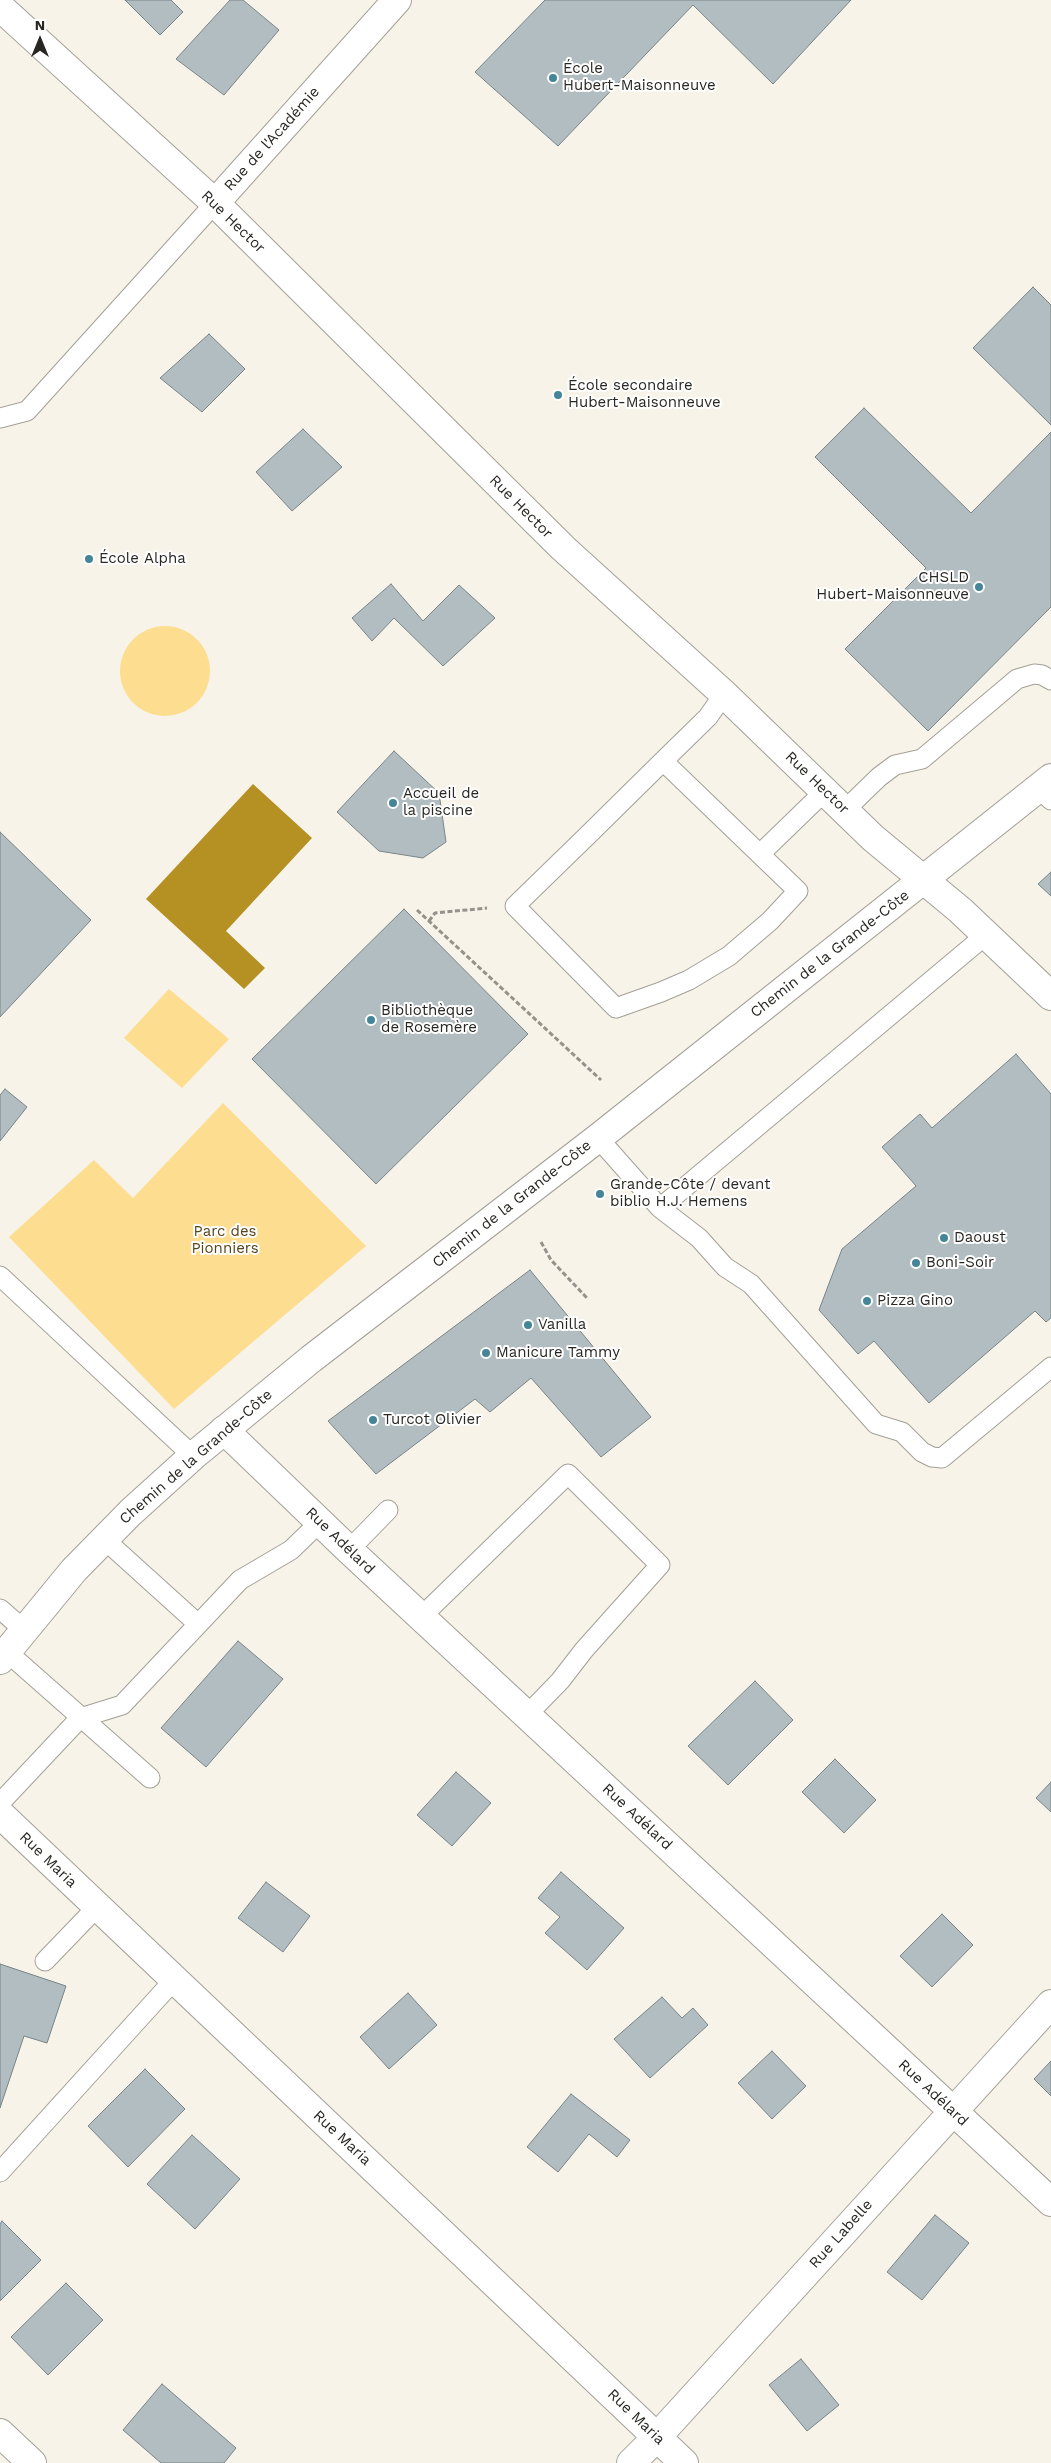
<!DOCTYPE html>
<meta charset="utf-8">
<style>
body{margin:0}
#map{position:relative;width:1051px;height:2463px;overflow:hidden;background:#f7f3e9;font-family:"Work Sans",sans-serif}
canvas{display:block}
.north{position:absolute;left:15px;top:15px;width:50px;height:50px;-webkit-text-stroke:4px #fff;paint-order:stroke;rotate:0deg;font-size:14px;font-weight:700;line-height:20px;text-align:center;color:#282723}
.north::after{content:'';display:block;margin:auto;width:18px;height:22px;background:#282723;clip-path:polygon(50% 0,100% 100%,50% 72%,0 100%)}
</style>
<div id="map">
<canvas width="1051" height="2463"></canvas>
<div class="north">N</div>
</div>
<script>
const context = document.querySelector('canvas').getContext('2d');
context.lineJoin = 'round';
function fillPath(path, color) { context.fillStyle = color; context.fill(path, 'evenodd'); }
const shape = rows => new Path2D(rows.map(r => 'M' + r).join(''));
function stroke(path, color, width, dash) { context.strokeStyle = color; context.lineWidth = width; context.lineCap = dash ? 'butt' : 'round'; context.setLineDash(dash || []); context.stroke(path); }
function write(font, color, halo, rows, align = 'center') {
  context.font = font + ' "Work Sans",sans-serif'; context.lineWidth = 4; context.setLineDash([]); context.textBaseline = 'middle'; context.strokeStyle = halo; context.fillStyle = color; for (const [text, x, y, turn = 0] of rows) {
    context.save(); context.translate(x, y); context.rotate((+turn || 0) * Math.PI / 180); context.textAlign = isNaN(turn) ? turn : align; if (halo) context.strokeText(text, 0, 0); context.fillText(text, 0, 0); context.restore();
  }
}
fillPath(shape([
 '120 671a45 45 0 1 1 90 0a45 45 0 1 1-90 0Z',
 [169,989,229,1039,182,1088,124,1038],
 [223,1103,366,1246,174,1409,9,1237,94,1160,133,1198]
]), '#fdde90');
fillPath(shape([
 [253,784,312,838,226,931,265,968,244,989,146,899]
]), '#b59022');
const building = shape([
 [125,0,171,0,183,12,160,35,125,0],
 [230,0,243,0,279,30,224,95,176,59,230,0],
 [545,0,851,0,773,84,693,5,558,146,475,72,545,0],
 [1033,287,1051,305,1051,425,973,348,1033,287],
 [209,334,245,369,202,412,160,378,209,334],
 [864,408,971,513,1051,432,1051,607,928,731,845,649,926,568,815,457,864,408],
 [303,429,342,467,292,511,256,472,303,429],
 [391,584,423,621,459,585,495,618,443,666,394,618,372,641,352,618,391,584],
 [394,751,439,793,446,842,423,858,379,851,337,812,394,751],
 [0,832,91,920,0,1017,0,832],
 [1051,872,1051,896,1038,884,1051,872],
 [404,909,528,1034,376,1184,252,1059,404,909],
 [1016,1054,1051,1094,1051,1318,1046,1322,1035,1311,929,1403,874,1341,858,1354,819,1310,842,1249,916,1186,882,1147,920,1114,932,1128,1016,1054],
 [5,1089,27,1107,0,1141,0,1095,5,1089],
 [530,1270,651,1417,601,1457,531,1378,490,1412,475,1399,376,1474,328,1421,530,1270],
 [238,1641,283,1679,206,1767,161,1728,238,1641],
 [755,1681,793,1720,728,1785,688,1746,755,1681],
 [835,1759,876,1800,844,1833,802,1792,835,1759],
 [456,1772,491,1803,452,1846,417,1815,456,1772],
 [1051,1782,1051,1812,1036,1798,1051,1782],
 [561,1872,624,1928,587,1970,545,1933,560,1917,538,1898,561,1872],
 [266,1882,310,1916,283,1952,238,1918,266,1882],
 [942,1914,973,1945,932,1987,900,1956,942,1914],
 [0,1964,66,1986,47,2043,24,2036,0,2108,0,1964],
 [408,1993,437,2025,389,2069,360,2037,408,1993],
 [662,1997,682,2018,693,2008,708,2025,650,2078,614,2039,662,1997],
 [772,2051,806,2086,772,2119,738,2083,772,2051],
 [1051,2061,1051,2096,1034,2079,1051,2061],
 [145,2069,185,2109,128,2167,88,2126,145,2069],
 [571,2094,630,2140,617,2157,589,2134,558,2172,527,2147,571,2094],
 [192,2135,240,2179,195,2229,147,2184,192,2135],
 [935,2215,969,2243,922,2300,887,2272,935,2215],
 [2,2221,41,2260,0,2301,0,2224,2,2221],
 [66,2283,103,2320,48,2375,11,2337,66,2283],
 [801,2359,839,2405,807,2431,769,2385,801,2359],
 [162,2384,236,2448,224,2463,161,2463,123,2430,162,2384]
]);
fillPath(building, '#b1bdc0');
stroke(building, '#788487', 1);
const lane = shape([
 [0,418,27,411,215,203],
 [663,761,798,891,770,921,729,956,689,980,661,992,616,1008,515,906,590,833,663,761,708,717,724,694],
 [1038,788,1051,800],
 [845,810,879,777,895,765,922,759,1017,679,1034,674,1042,675,1051,680],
 [760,854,825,791],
 [598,1138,660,1208,987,934],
 [660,1208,699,1238,725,1267,751,1284,876,1424,902,1432,922,1452,932,1457,942,1458,1051,1367],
 [0,1276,193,1456],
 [104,1539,198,1624],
 [349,1550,388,1510],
 [0,1609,24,1630],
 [421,1617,568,1474,660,1565,584,1650,560,1681,527,1715],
 [7,1652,150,1778],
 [0,1803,80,1718,122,1705,240,1580,291,1550,320,1522],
 [45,1961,97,1907],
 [0,2172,174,1980]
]);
const street = shape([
 [0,7,215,203,563,548,724,694,873,838,960,910,1051,996],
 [215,203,397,0],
 [224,1430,349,1550,1051,2202],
 [0,1814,684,2463],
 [0,2433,32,2463],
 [631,2463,657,2437,1051,2004]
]);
const secondary = shape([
 [0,1660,74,1570,131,1512,193,1456,311,1359,598,1138,1051,778]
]);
stroke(lane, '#a4a097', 21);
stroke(street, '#a4a097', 30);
stroke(secondary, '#a4a097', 30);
stroke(shape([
 [417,910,601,1080],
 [429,921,435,913,487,908],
 [541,1242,551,1260,587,1298]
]), '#95928b', 3, [5, 2.5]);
stroke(lane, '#fff', 19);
stroke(street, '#fff', 28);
stroke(secondary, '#fff', 28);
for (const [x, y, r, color] of [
 [553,78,5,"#448597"],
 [558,395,5,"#448597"],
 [89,559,5,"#448597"],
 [979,587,5,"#448597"],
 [393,803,5,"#448597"],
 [371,1020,5,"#448597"],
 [600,1194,5,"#448597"],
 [944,1238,5,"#448597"],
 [916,1263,5,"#448597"],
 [867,1301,5,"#448597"],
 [528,1325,5,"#448597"],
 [486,1353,5,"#448597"],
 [373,1420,5,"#448597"]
]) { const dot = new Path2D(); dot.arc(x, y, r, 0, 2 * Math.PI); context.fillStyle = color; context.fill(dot); stroke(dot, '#fff', 2); }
write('15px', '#282723', '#fff', [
 ["École",563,69],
 ["Hubert-Maisonneuve",563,86],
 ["École secondaire",568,386],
 ["Hubert-Maisonneuve",568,403],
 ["École Alpha",99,559],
 ["CHSLD",969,578,"right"],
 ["Hubert-Maisonneuve",969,595,"right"],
 ["Accueil de",403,794],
 ["la piscine",403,811],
 ["Bibliothèque",381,1011],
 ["de Rosemère",381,1028],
 ["Grande-Côte / devant",610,1185],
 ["biblio H.J. Hemens",610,1202],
 ["Daoust",954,1238],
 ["Boni-Soir",926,1263],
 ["Pizza Gino",877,1301],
 ["Vanilla",538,1325],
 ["Manicure Tammy",496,1353],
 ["Turcot Olivier",383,1420]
], 'left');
write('15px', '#282723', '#fff', [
 ["Rue de l'Académie",272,139,-48],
 ["Rue Hector",233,222,44],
 ["Rue Hector",521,507,45],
 ["Rue Hector",817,783,44],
 ["Chemin de la Grande-Côte",830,954,-38],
 ["Chemin de la Grande-Côte",512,1204,-38],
 ["Chemin de la Grande-Côte",196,1457,-41],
 ["Rue Adélard",340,1541,44],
 ["Rue Adélard",637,1817,43],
 ["Rue Maria",48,1860,44],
 ["Rue Adélard",933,2093,43],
 ["Rue Maria",342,2138,43],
 ["Rue Labelle",841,2234,-48],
 ["Rue Maria",636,2417,44]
]);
write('15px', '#56461c', '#fff', [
 ["Parc des",225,1232],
 ["Pionniers",225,1249]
]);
</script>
